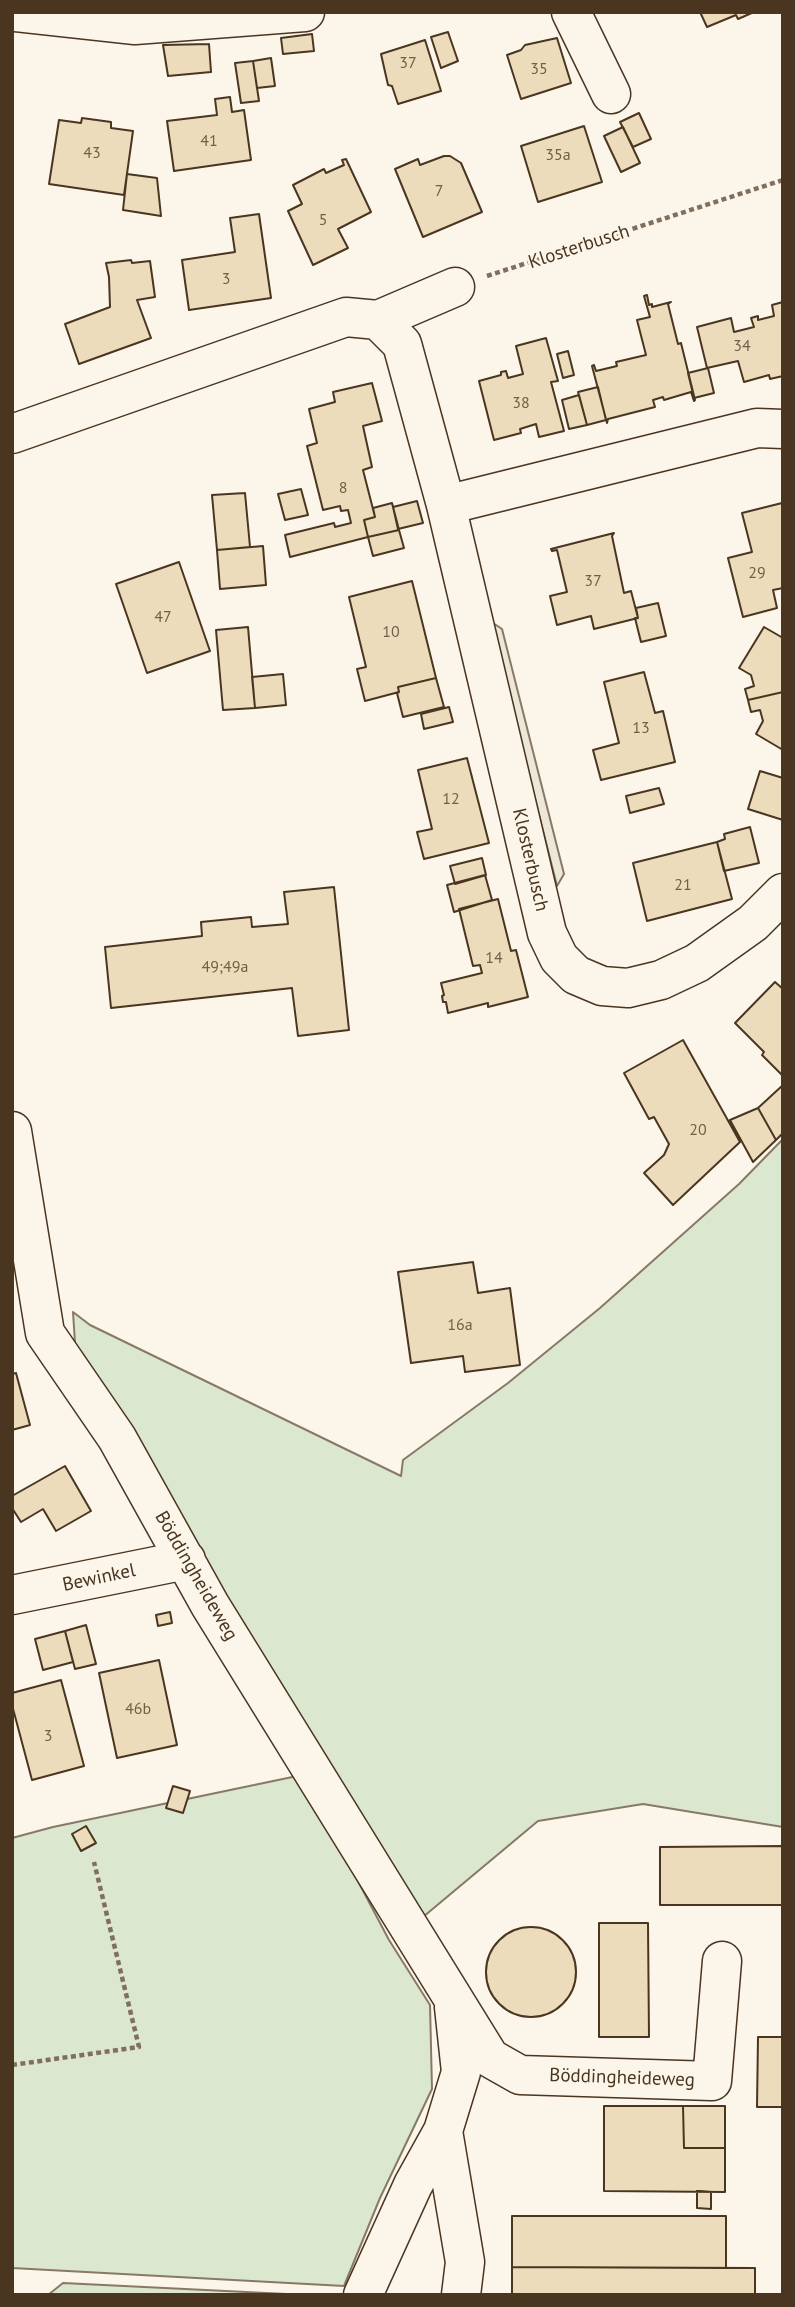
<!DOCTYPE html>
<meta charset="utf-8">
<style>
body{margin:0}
#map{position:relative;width:795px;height:2307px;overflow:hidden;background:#fbf6e9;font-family:"PT Sans",sans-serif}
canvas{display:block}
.frame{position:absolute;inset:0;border:14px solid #4a3520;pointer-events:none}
</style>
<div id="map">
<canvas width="795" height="2307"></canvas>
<div class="frame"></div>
</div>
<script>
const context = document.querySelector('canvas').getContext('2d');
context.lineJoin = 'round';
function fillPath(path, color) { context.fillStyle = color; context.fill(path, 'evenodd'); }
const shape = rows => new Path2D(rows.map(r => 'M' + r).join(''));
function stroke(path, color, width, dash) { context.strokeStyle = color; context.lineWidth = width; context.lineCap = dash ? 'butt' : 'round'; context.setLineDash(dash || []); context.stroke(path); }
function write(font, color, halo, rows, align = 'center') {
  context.font = font + ' "PT Sans",sans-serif'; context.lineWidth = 5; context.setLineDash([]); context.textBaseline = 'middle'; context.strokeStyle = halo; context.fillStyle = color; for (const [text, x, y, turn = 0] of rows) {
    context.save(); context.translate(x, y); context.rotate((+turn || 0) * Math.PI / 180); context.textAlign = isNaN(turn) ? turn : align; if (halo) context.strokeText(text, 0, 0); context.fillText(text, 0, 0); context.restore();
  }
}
const green = shape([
 [783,1139,783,1827,643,1804,538,1821,417,1922,75,1343,73,1312,90,1325,401,1476,403,1460,508,1383,600,1308,739,1184,783,1139],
 [302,1775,389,1940,430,2005,432,2089,380,2198,344,2286,12,2268,12,1838,53,1827,302,1775],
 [63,2283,307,2295,48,2295,63,2283]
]);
fillPath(green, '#dce7d0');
stroke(green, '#887966', 2);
const parking = shape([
 [490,621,502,629,564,874,557,886,490,621]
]);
fillPath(parking, '#ede7d9');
stroke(parking, '#887966', 2);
const building = shape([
 [700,12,754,12,738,19,736,15,707,27,700,12],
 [448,32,458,61,441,68,431,37,448,32],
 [312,34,314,51,283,54,281,38,312,34],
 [557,38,571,83,521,99,507,55,521,50,525,45,557,38],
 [425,40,441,91,398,104,392,86,388,85,381,54,425,40],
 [209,44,211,72,168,76,163,45,209,44],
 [271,58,275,86,257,88,253,61,271,58],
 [253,61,259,101,241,103,235,63,253,61],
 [230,97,232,112,244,110,251,160,174,171,167,121,217,115,215,99,230,97],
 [639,113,651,139,633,147,620,122,639,113],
 [82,118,111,122,111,128,133,131,124,195,49,184,59,120,81,123,82,118],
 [584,126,602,182,538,202,521,146,584,126],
 [623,127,640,163,621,172,604,136,623,127],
 [444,156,450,156,461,163,482,212,423,237,395,169,418,159,420,165,444,156],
 [346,159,371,212,338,229,348,248,313,265,288,211,302,204,293,185,324,169,326,173,344,165,342,160,346,159],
 [127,174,157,178,161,216,123,210,127,174],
 [259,214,271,298,189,310,182,260,235,252,230,218,259,214],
 [131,260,132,263,150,261,155,297,137,300,151,338,79,364,65,324,110,307,109,277,106,263,131,260],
 [647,295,649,305,652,304,652,307,671,302,668,304,678,344,681,343,695,400,694,401,691,392,664,400,663,397,653,400,655,407,608,419,607,423,592,366,594,365,596,371,617,366,616,362,646,355,637,320,650,317,644,296,647,295],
 [783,302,783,376,770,379,769,375,744,382,738,361,707,368,697,327,731,318,734,332,754,327,751,318,758,316,758,320,774,316,772,305,783,302],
 [546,338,558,381,551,382,564,431,539,437,536,424,520,429,521,433,494,440,479,381,501,375,501,372,506,371,508,378,523,374,516,346,546,338],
 [568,351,574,375,563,378,557,354,568,351],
 [708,368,714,393,694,398,688,373,708,368],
 [372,383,382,421,363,426,372,467,363,470,375,517,364,520,368,537,290,557,285,535,334,523,335,527,351,523,348,510,341,511,340,506,323,510,307,446,317,443,309,409,335,402,333,392,372,383],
 [598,387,606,420,587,425,578,392,598,387],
 [579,395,587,425,569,429,562,400,579,395],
 [301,489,308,515,285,520,278,494,301,489],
 [245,493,250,547,217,550,212,495,245,493],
 [417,501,423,523,398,529,393,507,417,501],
 [392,503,399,530,368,537,364,520,375,517,373,508,392,503],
 [782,503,783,588,773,590,777,608,743,617,728,558,752,552,742,513,782,503],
 [399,530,404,548,373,556,368,537,399,530],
 [614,533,612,536,624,593,631,591,638,618,594,629,591,616,557,625,550,596,567,592,557,550,552,551,551,549,614,533],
 [263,546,266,585,220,589,217,550,263,546],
 [179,562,210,651,147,673,116,584,179,562],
 [412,581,436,678,398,687,399,692,365,701,357,669,366,667,349,597,412,581],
 [658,603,666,636,641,642,635,618,638,618,636,608,658,603],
 [248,627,255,708,223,710,216,630,248,627],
 [764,627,783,638,783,692,748,700,745,689,754,686,751,675,739,668,764,627],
 [644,672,655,713,663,711,675,762,601,780,593,750,619,743,604,682,644,672],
 [283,674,286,705,255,708,252,677,283,674],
 [436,678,444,707,403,717,397,693,399,692,398,687,436,678],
 [783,692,783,750,756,734,763,721,760,710,751,712,748,700,783,692],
 [449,707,453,722,424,729,421,714,449,707],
 [467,758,489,843,424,859,417,832,432,829,418,770,467,758],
 [760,771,783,778,783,820,748,809,760,771],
 [659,788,664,804,630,813,626,796,659,788],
 [750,827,759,863,724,871,717,842,725,839,724,834,750,827],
 [717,842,732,899,647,921,633,863,717,842],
 [482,858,486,875,455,884,450,866,482,858],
 [485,875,492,900,454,912,447,885,485,875],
 [334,887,349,1030,298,1036,292,988,111,1008,105,947,202,936,201,922,251,917,252,927,288,924,284,892,334,887],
 [498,899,511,951,516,950,528,997,488,1007,488,1003,448,1013,446,1002,443,1002,442,996,444,995,441,983,482,973,480,965,473,966,459,909,498,899],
 [775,982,783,989,783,1076,762,1055,764,1052,735,1023,775,982],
 [683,1040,740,1142,673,1205,644,1173,664,1155,669,1144,654,1117,649,1119,624,1073,683,1040],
 [783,1085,783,1133,776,1140,758,1108,783,1085],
 [758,1108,776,1140,753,1162,730,1120,758,1108],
 [473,1262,478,1293,510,1288,520,1365,465,1372,463,1356,411,1363,398,1272,473,1262],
 [16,1373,30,1425,12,1430,12,1374,16,1373],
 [65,1466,91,1511,56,1531,43,1509,21,1522,12,1508,12,1496,65,1466],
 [170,1612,172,1623,158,1626,156,1615,170,1612],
 [86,1625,96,1664,75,1669,65,1631,86,1625],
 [65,1631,73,1662,43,1670,35,1639,65,1631],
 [159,1660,177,1745,117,1758,99,1673,159,1660],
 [61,1680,84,1766,32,1780,12,1705,12,1693,61,1680],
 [173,1786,190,1791,183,1813,166,1808,173,1786],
 [86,1826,96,1843,81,1851,72,1834,86,1826],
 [783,1846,783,1905,660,1905,660,1847,783,1846],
 [599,1923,648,1923,649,2037,599,2037,599,1923],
 '486 1972a45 45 0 1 1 90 0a45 45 0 1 1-90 0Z',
 [758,2037,783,2037,783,2107,757,2107,758,2037],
 [604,2106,683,2106,684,2148,725,2148,725,2192,604,2191,604,2106],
 [683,2106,725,2106,725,2148,684,2148,683,2106],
 [697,2191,711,2192,711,2209,697,2208,697,2191],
 [512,2216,726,2216,726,2268,512,2267,512,2216],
 [512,2267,755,2268,755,2295,512,2295,512,2267]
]);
fillPath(building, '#ecdcbc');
stroke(building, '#4a3520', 2);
const minor = shape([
 [16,12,135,25,305,12],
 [571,12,611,94],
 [378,320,455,287],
 [12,434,346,317,378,320,402,344,446,505,547,933,559,958,576,975,602,986,628,988,661,980,697,963,753,923,783,893],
 [446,505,757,428,783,429],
 [12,1131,45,1333,117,1438,210,1605,490,2058,520,2075,712,2081,722,1961],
 [12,1595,186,1560],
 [443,2131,465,2262,461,2295],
 [363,2295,413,2185,443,2131,461,2072,454,2007]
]);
stroke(minor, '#4a3520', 41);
stroke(shape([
 [487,276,783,180],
 [12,2065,139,2047,94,1862]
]), '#7f6f5c', 4.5, [5, 3.5]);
stroke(minor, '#fbf6e9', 38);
write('16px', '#725f47', null, [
 ["37",408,63],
 ["35",539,69],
 ["41",209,141],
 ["43",92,153],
 ["35a",558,155],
 ["7",439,191],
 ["5",323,220],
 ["3",226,279],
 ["34",742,346],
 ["38",521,403],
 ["8",343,488],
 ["29",757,573],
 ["37",593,581],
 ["47",163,617],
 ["10",391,632],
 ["13",641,728],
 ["12",451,799],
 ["21",683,885],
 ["14",494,958],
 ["49;49a",225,967],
 ["20",698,1130],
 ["16a",460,1325],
 ["46b",138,1709],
 ["3",48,1736]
]);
write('19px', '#4a3520', '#fbf6e9', [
 ["Klosterbusch",579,247,-18],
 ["Klosterbusch",530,860,77],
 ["Böddingheideweg",196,1576,60],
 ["Bewinkel",99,1578,-12],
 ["Böddingheideweg",622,2078,2]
]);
</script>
